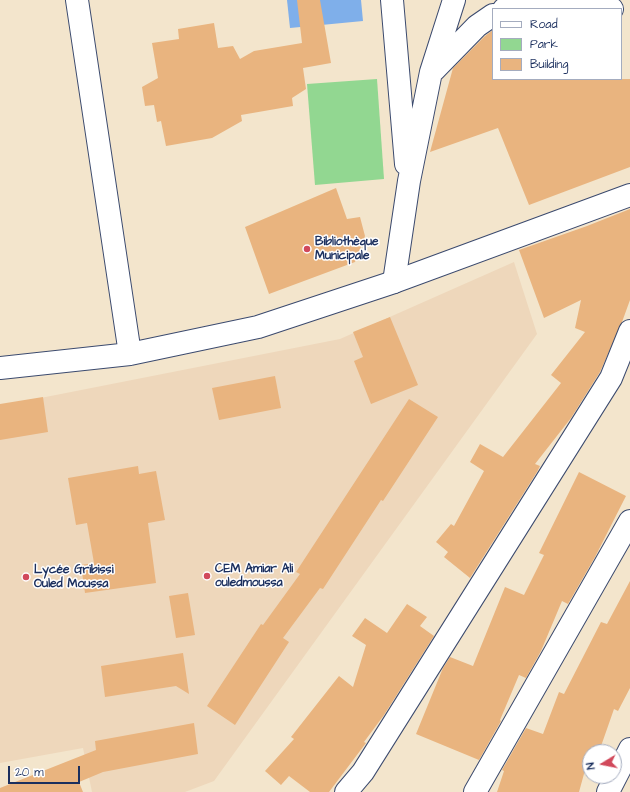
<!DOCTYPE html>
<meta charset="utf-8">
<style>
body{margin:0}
#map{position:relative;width:630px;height:792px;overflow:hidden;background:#f3e5cc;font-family:"Architects Daughter",sans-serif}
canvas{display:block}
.legend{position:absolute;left:492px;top:8px;width:130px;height:72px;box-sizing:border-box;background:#fff;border:1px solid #a4acbf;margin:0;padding:5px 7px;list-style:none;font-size:12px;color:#1b2f5e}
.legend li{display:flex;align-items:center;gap:8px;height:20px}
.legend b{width:20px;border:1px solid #a4acbf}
.north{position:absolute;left:582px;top:744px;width:40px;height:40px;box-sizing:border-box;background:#fff;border:1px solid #a4acbf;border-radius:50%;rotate:260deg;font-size:11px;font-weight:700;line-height:16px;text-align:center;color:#1b2f5e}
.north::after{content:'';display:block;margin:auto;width:14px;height:18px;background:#d1495b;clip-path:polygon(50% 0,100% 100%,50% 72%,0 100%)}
.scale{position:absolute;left:8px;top:766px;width:72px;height:18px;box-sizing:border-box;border:2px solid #1b2f5e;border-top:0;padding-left:5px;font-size:12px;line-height:14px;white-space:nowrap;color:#1b2f5e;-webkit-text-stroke:3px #fff;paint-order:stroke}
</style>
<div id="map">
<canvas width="630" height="792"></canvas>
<ul class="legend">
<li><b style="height:5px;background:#fff"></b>Road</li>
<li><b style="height:11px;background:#92d791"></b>Park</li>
<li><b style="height:11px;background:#e9b47f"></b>Building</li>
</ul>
<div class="north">N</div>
<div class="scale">20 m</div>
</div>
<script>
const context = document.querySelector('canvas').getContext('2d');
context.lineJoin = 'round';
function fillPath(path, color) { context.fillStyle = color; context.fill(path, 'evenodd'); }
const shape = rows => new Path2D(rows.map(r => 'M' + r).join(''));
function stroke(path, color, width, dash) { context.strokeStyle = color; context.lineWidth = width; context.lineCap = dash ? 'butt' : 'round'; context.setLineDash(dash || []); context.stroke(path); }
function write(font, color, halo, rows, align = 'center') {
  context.font = font + ' "Architects Daughter",sans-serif'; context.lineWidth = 3; context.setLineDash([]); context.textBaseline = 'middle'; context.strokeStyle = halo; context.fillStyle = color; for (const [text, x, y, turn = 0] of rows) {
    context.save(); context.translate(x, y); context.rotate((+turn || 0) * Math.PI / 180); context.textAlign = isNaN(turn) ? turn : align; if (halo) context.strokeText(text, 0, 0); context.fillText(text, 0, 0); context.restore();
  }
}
fillPath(shape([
 [514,262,537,334,214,781,185,792,92,792,83,748,0,763,0,406,340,339]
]), '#eed7bb');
fillPath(shape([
 [377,79,384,179,315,185,307,84]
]), '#92d791');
fillPath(shape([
 [287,0,361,0,363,21,290,28]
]), '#7fafea');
fillPath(shape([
 [297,0,320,0,331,63,303,68,306,89,292,98,293,106,241,115,242,121,212,138,166,146,161,121,157,122,154,105,145,106,142,87,158,78,152,43,179,39,178,29,214,23,218,48,233,46,240,59,254,51,302,43],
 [493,30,493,79,630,79,630,167,529,205,498,128,430,152,453,68,485,36],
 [336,188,347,219,360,217,365,236,355,262,269,294,245,227],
 [630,209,630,300,622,322,600,372,571,418,535,464,540,466,537,472,470,578,444,557,448,552,436,542,451,524,454,526,484,471,470,462,480,444,503,457,561,383,551,375,585,332,575,328,581,300,544,318,519,250,587,226],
 [390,317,418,385,371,404,354,361,363,357,353,332],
 [275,376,281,408,219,420,212,388],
 [43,397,48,432,0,440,0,404],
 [409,399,438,417,383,501,381,500,323,589,320,588,283,638,289,642,235,725,207,706,261,624,263,625,300,574,296,572],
 [138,466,139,474,156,471,165,520,148,523,156,583,85,593,81,565,94,563,87,523,76,525,68,478],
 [579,472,626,496,595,557,568,604,562,601,541,651,526,678,519,675,500,720,501,721,479,760,416,734,443,668,450,657,473,666,505,587,524,595,544,555,539,553],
 [630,581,630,688,618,711,614,709,600,749,593,747,590,752,579,792,497,792,504,771,502,770,526,728,543,734,559,692,564,694,601,622,607,624],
 [188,593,195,635,176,638,169,596],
 [407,604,427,617,420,626,434,636,384,715,364,742,366,743,329,792,310,792,289,776,281,785,265,771,294,739,291,737,339,676,353,687,366,645,352,636,365,618,387,633],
 [183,653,189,694,176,686,105,697,101,666],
 [194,723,198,754,103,772,79,782,83,792,0,792,0,788,96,750,95,741]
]), '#e9b47f');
const street = shape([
 [392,0,406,164],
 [504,9,534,0,559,1,612,9],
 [434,70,477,26,493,15],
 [394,282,409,181,431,72,454,0],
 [346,792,363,772,611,378,630,331],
 [475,792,630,521],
 [608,792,630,749]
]);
const secondary = shape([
 [77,0,130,354],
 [0,368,130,354,258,327,394,282,630,195]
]);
stroke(street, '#3b4a6e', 24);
stroke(secondary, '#3b4a6e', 24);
stroke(street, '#fff', 22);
stroke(secondary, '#fff', 22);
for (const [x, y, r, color] of [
 [307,249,4,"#d1495b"],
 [207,576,4,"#d1495b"],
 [26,577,4,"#d1495b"]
]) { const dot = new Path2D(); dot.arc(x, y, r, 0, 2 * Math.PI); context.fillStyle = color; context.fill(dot); stroke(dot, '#fff', 1.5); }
write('bold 12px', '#1b2f5e', '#fff', [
 ["Bibliothèque",315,242],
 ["Municipale",315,256],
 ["CEM Amiar Ali",215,569],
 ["ouledmoussa",215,583],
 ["Lycée Gribissi",34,570],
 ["Ouled Moussa",34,584]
], 'left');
</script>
